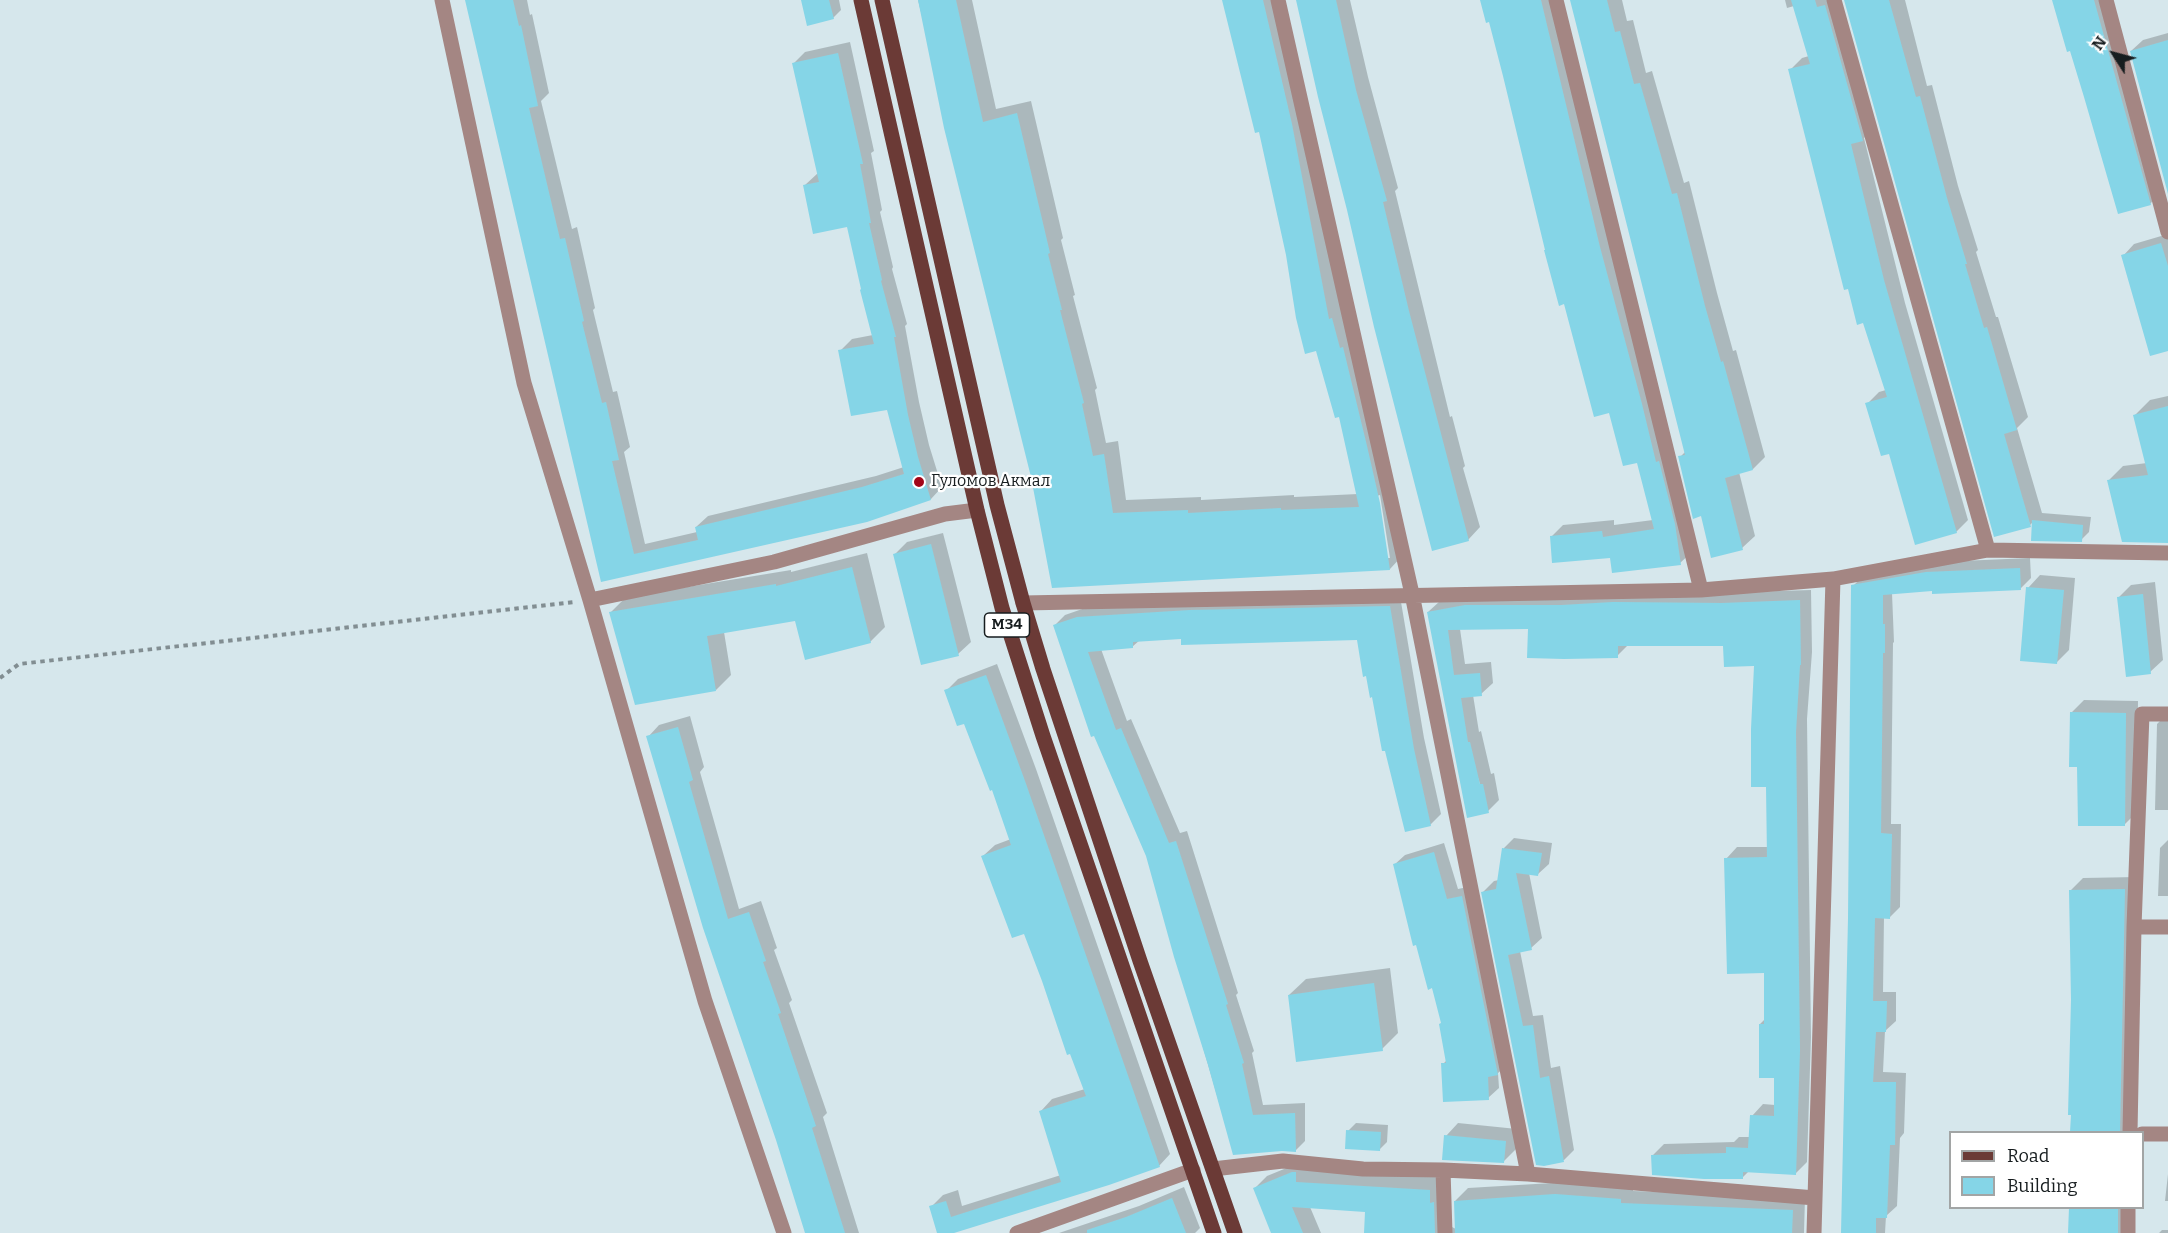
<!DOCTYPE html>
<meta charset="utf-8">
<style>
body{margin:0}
#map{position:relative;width:2168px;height:1233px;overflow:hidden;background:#d6e7ec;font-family:Bitter,serif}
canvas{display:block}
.legend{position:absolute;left:1949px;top:1131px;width:195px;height:78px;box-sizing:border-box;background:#fff;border:2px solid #a2a5a5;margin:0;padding:8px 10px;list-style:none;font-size:18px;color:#171d1f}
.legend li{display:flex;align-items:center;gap:12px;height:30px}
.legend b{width:30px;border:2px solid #a2a5a5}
.north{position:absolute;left:2084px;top:24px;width:60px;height:60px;-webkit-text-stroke:4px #fff;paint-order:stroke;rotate:306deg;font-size:16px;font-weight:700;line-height:24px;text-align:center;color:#171d1f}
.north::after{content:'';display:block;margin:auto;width:21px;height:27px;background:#171d1f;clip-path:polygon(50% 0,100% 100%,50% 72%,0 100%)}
</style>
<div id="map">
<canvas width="2168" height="1233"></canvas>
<ul class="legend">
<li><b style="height:8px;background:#6b3a36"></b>Road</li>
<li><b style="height:16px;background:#85d5e7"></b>Building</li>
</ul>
<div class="north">N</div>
</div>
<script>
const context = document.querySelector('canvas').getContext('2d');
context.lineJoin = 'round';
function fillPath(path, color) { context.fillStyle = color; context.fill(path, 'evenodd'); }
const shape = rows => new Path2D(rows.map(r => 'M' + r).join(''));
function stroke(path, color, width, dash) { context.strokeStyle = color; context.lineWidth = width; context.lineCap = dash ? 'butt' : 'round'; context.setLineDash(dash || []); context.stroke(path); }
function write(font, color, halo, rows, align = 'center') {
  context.font = font + ' Bitter,serif'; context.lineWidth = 4.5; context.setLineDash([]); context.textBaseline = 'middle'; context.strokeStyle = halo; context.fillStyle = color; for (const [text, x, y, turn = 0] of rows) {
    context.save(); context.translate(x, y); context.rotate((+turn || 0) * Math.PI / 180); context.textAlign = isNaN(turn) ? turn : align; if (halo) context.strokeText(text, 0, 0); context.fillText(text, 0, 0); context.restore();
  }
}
fillPath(shape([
 [467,0,527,0,530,15,532,14,549,93,541,101,572,229,577,227,595,308,593,310,613,392,617,391,630,447,624,452,645,544,697,532,696,527,708,516,876,476,904,467,888,408,840,351,852,339,873,335,848,226,805,185,818,173,793,64,805,52,850,42,874,151,871,153,882,210,880,212,893,267,892,269,907,324,905,326,919,402,929,445,942,487,931,499,602,581],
 [802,0,839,0,841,10,833,18],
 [918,0,972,0,996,109,1031,101,1063,238,1061,240,1075,295,1073,296,1097,388,1095,390,1106,443,1118,441,1126,500,1201,497,1201,500,1294,495,1294,497,1358,494,1340,415,1287,255,1260,130,1223,0,1279,0,1403,555,1390,569,1054,587,1033,477],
 [1380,495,1390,558,1387,558,1377,496],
 [1297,0,1350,0,1368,77,1398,188,1395,191,1450,417,1452,416,1465,466,1463,468,1480,527,1468,540],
 [1482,0,1555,0,1692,552,1680,563,1611,556,1551,537,1563,525,1614,520,1614,525,1653,520,1638,461,1610,411,1565,302,1547,249,1491,20],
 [1572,0,1622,0,1627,21,1633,20,1646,73,1652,71,1684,183,1689,181,1717,293,1733,351,1736,350,1765,457,1753,469,1739,472,1755,536,1742,548,1702,515,1680,457,1686,451],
 [1785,0,1839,0,1874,128,1864,138,1905,303,1968,520,1956,532,1890,452,1867,404,1879,392,1886,390,1790,70,1802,58,1809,56,1794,6,1787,8],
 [1846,0,1905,0,1927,86,1932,85,1958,186,1978,250,1976,252,1996,317,1998,317,2028,417,2017,428,2042,513,2091,517,2089,532,2081,540,2034,521,2030,525],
 [2053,0,2109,0,2162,191,2150,204,2071,49],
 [2168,33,2168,188,2131,51,2143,40],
 [2168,234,2168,350,2123,256,2134,244],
 [2168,396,2168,542,2108,481,2123,466,2147,463,2135,415,2150,400],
 [943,533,971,642,958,654,895,554,907,542],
 [867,553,885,627,870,642,796,619,724,632,731,675,716,690,611,612,626,597,791,570,791,572],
 [2030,558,2031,578,2020,589,1934,589,1892,593,1894,642,1893,643,1891,824,1901,824,1900,907,1890,917,1884,917,1883,992,1896,992,1896,1021,1885,1031,1883,1072,1906,1073,1904,1133,1900,1138,1897,1206,1886,1216,1885,1233,1842,1233,1849,952,1853,586,1863,576,1937,562],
 [2040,575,2075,578,2069,650,2057,662,2028,588],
 [2155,582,2163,660,2150,672,2119,597,2131,585],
 [1811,590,1812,652,1807,719,1811,1037,1807,1162,1796,1173,1749,1171,1743,1177,1653,1155,1664,1144,1734,1142,1739,1137,1751,1137,1752,1116,1763,1104,1775,1105,1776,1076,1760,1024,1766,1018,1766,972,1726,859,1737,847,1768,847,1767,785,1755,664,1725,644,1629,644,1617,656,1530,628,1460,629,1465,664,1491,662,1493,683,1481,694,1473,695,1479,732,1481,731,1491,774,1494,773,1499,800,1488,811,1428,612,1440,601],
 [1400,596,1424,738,1441,814,1430,825,1374,696,1358,639,1182,637,1140,640,1132,647,1101,649,1127,721,1131,719,1180,833,1187,831,1238,993,1236,995,1254,1051,1252,1053,1263,1105,1305,1103,1305,1141,1295,1151,1282,1150,1234,1154,1147,855,1055,625,1065,615,1088,607],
 [997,664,1036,769,1170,1154,1159,1166,950,1233,939,1233,931,1207,943,1195,958,1190,962,1206,1061,1175,1041,1111,1052,1099,1085,1089,1024,932,983,856,995,845,1011,839,993,788,965,722,946,691,958,679],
 [2084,700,2138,701,2137,812,2125,824,2079,766,2072,712],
 [2168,713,2168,810,2155,810,2157,724],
 [690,716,704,767,700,772,739,909,761,901,777,948,774,950,792,1000,789,1003,827,1113,823,1117,859,1233,807,1233,648,737,659,725],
 [1514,838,1552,843,1549,864,1538,874,1529,873,1542,938,1531,948,1520,951,1533,1016,1543,1015,1551,1068,1560,1066,1574,1150,1564,1160,1537,1163,1483,892,1494,881,1499,880,1504,848],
 [2168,840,2168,896,2158,896,2160,848],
 [1444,843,1458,889,1472,886,1508,1064,1498,1073,1499,1088,1488,1098,1443,1064,1447,1060,1443,1022,1394,865,1405,855],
 [2137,877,2131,1132,2072,1132,2071,890,2083,878],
 [1390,968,1398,1033,1382,1049,1289,995,1306,979],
 [1356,1123,1388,1125,1387,1142,1379,1150,1348,1131],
 [1458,1123,1517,1129,1516,1149,1503,1162,1446,1136],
 [1306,1160,1443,1178,1450,1226,1456,1229,1455,1201,1468,1188,1569,1182,1633,1186,1633,1191,1805,1197,1804,1233,1366,1233,1367,1211,1310,1207,1321,1233,1273,1233,1254,1189,1267,1176],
 [2168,1174,2168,1201,2165,1201],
 [1184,1187,1200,1228,1195,1233,1059,1233,1139,1206],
 [2071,1208,2129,1208,2128,1233,2070,1233],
 [2162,1230,2168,1230,2168,1233,2159,1233]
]), '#0003');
fillPath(shape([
 [465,0,513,0,519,26,521,25,538,106,529,108,560,239,565,238,584,321,582,322,602,403,606,402,619,460,612,461,634,554,698,540,695,527,862,487,904,474,887,410,851,416,838,350,874,344,860,290,861,289,847,227,813,234,803,185,819,182,792,63,838,53,863,164,860,164,871,223,869,223,882,280,881,281,896,337,894,337,908,415,918,457,931,500,867,522,601,582],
 [801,0,829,0,834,19,807,26],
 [918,0,956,0,983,122,1017,113,1050,253,1048,254,1062,310,1060,310,1084,403,1082,404,1093,456,1104,454,1113,513,1188,510,1188,513,1281,508,1281,510,1359,507,1339,417,1335,418,1316,351,1305,354,1296,318,1286,255,1259,132,1255,133,1222,0,1263,0,1292,124,1329,319,1332,318,1340,348,1343,347,1367,446,1380,503,1390,570,1052,588,1031,477,944,128],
 [1296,0,1336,0,1356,90,1387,201,1383,202,1409,311,1469,541,1432,551,1374,327,1347,210,1318,97],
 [1480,0,1541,0,1600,247,1642,404,1656,462,1659,461,1675,524,1681,565,1612,573,1610,558,1552,563,1550,536,1602,531,1603,537,1654,529,1637,463,1623,466,1609,413,1594,417,1564,304,1559,306,1544,250,1545,250,1503,76,1489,22,1486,23],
 [1570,0,1607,0,1615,32,1620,31,1634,84,1640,83,1672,194,1677,193,1705,306,1721,362,1723,361,1753,470,1725,478,1743,550,1711,558,1701,516,1693,519,1678,456,1685,455],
 [1791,0,1815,0,1817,7,1825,5,1863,141,1851,144,1884,280,1957,533,1915,545,1889,454,1881,456,1865,403,1887,397,1863,323,1857,325,1848,289,1844,290,1788,69,1810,64],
 [1844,0,1889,0,1916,97,1920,96,1947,198,1967,264,1965,264,1984,328,1987,327,2017,430,2004,434,2031,527,1994,537],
 [2052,0,2094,0,2151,205,2118,214,2084,97,2070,51,2067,52],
 [2168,40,2168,194,2130,51],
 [2161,243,2168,266,2168,351,2150,356,2121,255],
 [2168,406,2168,543,2122,542,2107,480,2148,475,2133,415],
 [2032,520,2083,525,2082,542,2031,541],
 [931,544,959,656,921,665,893,554],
 [852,567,871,643,805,660,795,621,707,636,716,691,635,705,609,612,776,584,776,586],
 [2020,568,2021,590,1932,594,1932,591,1883,595,1883,624,1885,624,1885,653,1883,653,1881,833,1892,834,1890,919,1875,918,1873,1001,1887,1001,1886,1032,1876,1032,1873,1082,1896,1082,1895,1145,1890,1145,1887,1218,1876,1218,1876,1233,1841,1233,1848,918,1851,585,1926,572],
 [2026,587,2064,590,2057,664,2020,661],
 [2143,594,2151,674,2126,677,2117,597],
 [1800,600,1801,665,1800,665,1796,732,1800,1050,1796,1175,1743,1172,1743,1179,1704,1179,1652,1175,1651,1155,1726,1153,1726,1147,1748,1148,1750,1115,1774,1116,1774,1078,1759,1078,1759,1024,1764,1024,1764,973,1727,974,1724,858,1767,857,1766,787,1751,787,1751,729,1754,666,1724,667,1723,646,1618,646,1618,658,1564,659,1527,658,1528,629,1448,630,1454,675,1480,673,1482,696,1461,698,1468,742,1470,742,1480,784,1483,784,1489,813,1467,818,1427,612,1465,605,1562,605,1613,602,1722,603],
 [1390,606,1414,749,1431,826,1405,832,1385,751,1382,751,1372,697,1370,698,1366,676,1363,677,1357,640,1181,645,1181,639,1133,642,1133,648,1088,652,1116,730,1121,728,1169,843,1176,841,1228,1004,1226,1005,1244,1063,1242,1064,1253,1115,1295,1113,1296,1152,1282,1151,1233,1155,1208,1065,1174,957,1146,856,1094,736,1091,737,1053,625,1077,617,1190,610],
 [986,675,1025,781,1160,1167,1109,1185,954,1233,937,1233,929,1206,946,1201,951,1217,1061,1182,1039,1111,1086,1096,1070,1054,1067,1055,1042,981,1024,934,1012,938,981,856,1011,845,992,790,990,791,964,724,957,726,944,690],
 [2070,712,2126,713,2125,826,2078,826,2077,767,2069,767],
 [678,727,693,780,689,782,728,919,749,912,766,961,763,962,781,1013,778,1014,816,1126,812,1128,845,1233,805,1233,776,1140,703,928,646,736],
 [1502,848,1542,853,1538,876,1516,873,1532,950,1508,955,1523,1026,1533,1025,1540,1078,1549,1076,1564,1162,1544,1166,1536,1165,1481,892,1496,889],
 [1434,852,1447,899,1462,896,1498,1075,1488,1077,1489,1100,1443,1102,1441,1063,1446,1063,1439,1024,1441,1023,1432,988,1428,990,1416,945,1413,946,1393,864],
 [2125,889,2120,1132,2070,1132,2071,1115,2068,1115,2071,1000,2069,890],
 [1374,983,1383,1051,1296,1062,1288,995],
 [1346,1130,1381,1132,1380,1151,1345,1149],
 [1444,1135,1506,1141,1504,1163,1442,1160],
 [1292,1172,1296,1172,1296,1182,1430,1190,1430,1203,1434,1202,1435,1233,1364,1233,1365,1212,1292,1207,1303,1233,1271,1233,1253,1188],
 [1555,1194,1621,1199,1621,1203,1793,1210,1792,1233,1455,1233,1454,1201],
 [1172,1198,1186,1233,1087,1233,1087,1230,1126,1217],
 [2069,1208,2118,1208,2118,1233,2068,1233]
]), '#85d5e7');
stroke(shape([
 [0,678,19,664,574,602]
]), '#828e92', 4, [4.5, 4.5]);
stroke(shape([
 [442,0,524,383,590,600,705,1001,784,1233],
 [1278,0,1412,594,1528,1174],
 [1556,0,1701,590],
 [1834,0,1988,550],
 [2106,0,2168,232],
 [590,600,774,562,945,514,977,510],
 [1023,603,1701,590,1833,579,1988,550,2168,553],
 [2134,927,2168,927],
 [2130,1132,2134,927,2142,714,2168,714],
 [2142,1134,2168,1134],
 [1213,1169,1283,1161,1363,1169,1443,1170,1528,1174,1815,1198],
 [1443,1170,1445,1233],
 [1017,1233,1193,1170],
 [1814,1233,1833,579],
 [2128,1233,2128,1208]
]), '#a48683', 15);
stroke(shape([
 [861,0,977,510,1002,608,1043,736,1214,1233],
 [882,0,997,505,1023,603,1043,669,1140,961,1235,1233]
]), '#6b3a36', 15);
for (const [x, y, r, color] of [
 [919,482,6,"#a20618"]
]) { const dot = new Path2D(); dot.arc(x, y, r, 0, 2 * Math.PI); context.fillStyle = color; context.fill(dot); stroke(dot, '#fff', 2); }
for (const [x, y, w] of [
 [1007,625,45]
]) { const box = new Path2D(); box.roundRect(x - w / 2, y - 12, w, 24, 4.5); context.fillStyle = '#fff'; context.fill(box); stroke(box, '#171d1f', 1.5); }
write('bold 15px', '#171d1f', null, [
 ["M34",1007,625]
]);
write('16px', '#171d1f', '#fff', [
 ["Гуломов Акмал",931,482]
], 'left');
</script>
